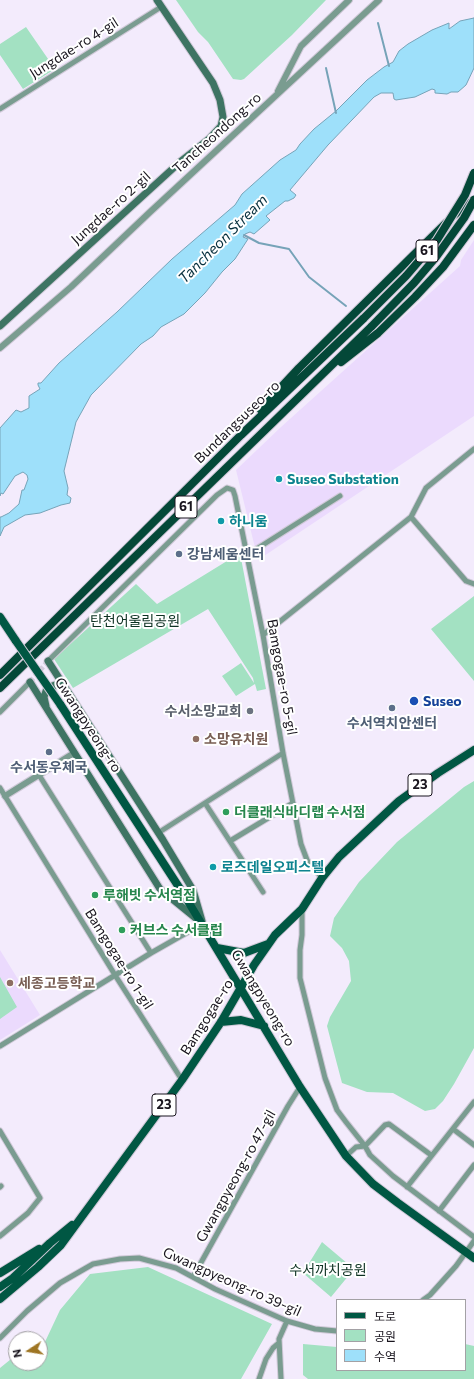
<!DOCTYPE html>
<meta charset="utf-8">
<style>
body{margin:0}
#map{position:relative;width:474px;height:1379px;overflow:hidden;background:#f3ebfc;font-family:Commissioner,"Noto Sans KR",sans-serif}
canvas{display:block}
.legend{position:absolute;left:336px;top:1299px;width:130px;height:72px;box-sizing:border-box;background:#fff;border:1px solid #a3a1a5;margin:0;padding:5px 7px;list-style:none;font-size:12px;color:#19151e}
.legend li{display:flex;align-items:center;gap:8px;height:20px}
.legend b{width:20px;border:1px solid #a3a1a5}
.north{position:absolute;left:8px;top:1331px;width:40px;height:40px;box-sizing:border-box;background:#fff;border:1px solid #a3a1a5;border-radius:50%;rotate:258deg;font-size:11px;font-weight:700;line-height:16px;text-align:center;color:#19151e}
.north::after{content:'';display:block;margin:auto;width:14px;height:18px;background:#9e7523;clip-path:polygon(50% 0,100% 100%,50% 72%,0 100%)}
</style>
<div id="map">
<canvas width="474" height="1379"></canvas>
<ul class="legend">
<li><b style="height:5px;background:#005743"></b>도로</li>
<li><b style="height:11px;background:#a3e1c2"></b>공원</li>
<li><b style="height:11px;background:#9ee0fa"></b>수역</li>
</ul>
<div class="north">N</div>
</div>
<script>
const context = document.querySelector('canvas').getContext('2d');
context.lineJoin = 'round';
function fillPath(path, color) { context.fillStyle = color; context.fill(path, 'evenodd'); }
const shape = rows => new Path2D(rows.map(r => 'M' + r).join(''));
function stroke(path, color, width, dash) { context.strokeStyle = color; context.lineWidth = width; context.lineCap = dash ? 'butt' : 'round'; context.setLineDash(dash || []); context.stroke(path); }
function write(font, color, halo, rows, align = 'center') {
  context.font = font + ' Commissioner,"Noto Sans KR",sans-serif'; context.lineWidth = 4; context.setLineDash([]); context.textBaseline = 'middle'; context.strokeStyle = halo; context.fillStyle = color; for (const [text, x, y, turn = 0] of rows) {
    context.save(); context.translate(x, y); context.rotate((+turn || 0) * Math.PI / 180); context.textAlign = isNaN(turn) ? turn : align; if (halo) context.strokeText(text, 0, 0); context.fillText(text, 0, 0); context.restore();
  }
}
fillPath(shape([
 [474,240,474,416,258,560,236,470,281,427,460,266,461,260],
 [0,950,40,1015,0,1040]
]), '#ebdafd');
fillPath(shape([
 [176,0,326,0,292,35,244,79,241,80,233,79,208,42,198,32],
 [26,27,55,69,23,89,0,55,0,44],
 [240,553,266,689,257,691,255,684,236,696,222,676,241,663,254,683,253,678,208,609,73,688,54,659,136,584,157,604],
 [474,596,474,681,431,629],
 [474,781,474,1048,454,1084,443,1101,435,1109,425,1111,393,1093,367,1092,342,1083,327,1026,330,1017,351,981,349,961,342,948,330,936,334,918,359,882,397,842,464,787],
 [0,977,17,1007,0,1019],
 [322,1242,354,1269,331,1297,303,1273],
 [148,1267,272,1324,241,1379,0,1379,0,1368,16,1355,16,1363,40,1363,40,1345,44,1344,60,1310,90,1274],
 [303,1344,337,1347,337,1370,465,1370,465,1344,474,1346,474,1379,308,1379,303,1375]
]), '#a3e1c2');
const water = shape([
 [474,18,474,68,466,85,458,92,451,92,447,94,435,93,435,90,432,89,415,97,396,100,394,99,393,93,381,93,374,97,328,145,290,190,296,195,294,198,288,201,285,201,266,216,270,220,254,234,250,232,245,234,243,237,248,239,235,259,222,272,205,293,184,314,161,327,153,336,141,344,91,395,76,422,64,471,68,488,67,495,71,498,70,503,61,505,40,513,25,515,4,527,0,536,0,517,1,517,9,513,19,504,22,490,24,490,28,479,27,475,23,472,15,476,3,494,1,493,0,496,0,428,16,410,21,412,29,408,29,396,40,389,38,385,38,383,41,383,59,363,117,312,172,259,235,205,242,194,280,160,296,150,300,144,314,129,336,111,367,80,384,67,393,62,399,51,408,44,432,30,449,23,449,29,460,21,474,18]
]);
fillPath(water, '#9ee0fa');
stroke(water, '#76a3b8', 1);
stroke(shape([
 [378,23,389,66],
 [326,68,336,113],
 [244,235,259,243,289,249,309,277,346,306]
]), '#76a3b8', 2);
stroke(shape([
 [30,682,48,661]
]), '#d2cbdb', 5, [5, 2.5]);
const minor = shape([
 [0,109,161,7],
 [474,449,426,488,411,517,466,581,474,584],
 [247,555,340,496],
 [263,635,411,517],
 [48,661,217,495,227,488,233,490,235,496,263,635,283,753,301,844,307,860,322,878],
 [0,712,30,682],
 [39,775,151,953],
 [0,788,115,975,182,1080],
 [205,803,263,892],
 [158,833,283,753],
 [230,841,293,803],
 [302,910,302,935,300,950,300,978,325,1078,337,1110,346,1122,365,1146,385,1125,389,1124,431,1155],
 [0,1046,151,953,202,924],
 [453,1129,474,1145],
 [0,1131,40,1198,28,1213,0,1236],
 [346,1156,356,1147,365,1146,370,1155,393,1176,474,1237],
 [0,1187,1,1186],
 [407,1187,474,1102],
 [439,1211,474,1165],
 [193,1277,288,1106,300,1087],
 [423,1300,430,1295,456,1266,474,1241],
 [0,1338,27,1311,60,1283,93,1264,120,1259,139,1258,176,1268,215,1289,287,1321,315,1329,337,1331],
 [259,1379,266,1359,273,1348,279,1343],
 [281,1379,279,1339,287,1321]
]);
const tertiary = shape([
 [278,91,301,46,349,0],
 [0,348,71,287,149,213,379,0],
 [5,796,74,753]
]);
const secondary = shape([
 [0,326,180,162,209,139,221,126,223,117,220,100,213,83,157,0],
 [48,661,163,840,193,890,202,921],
 [30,682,160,889,198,920],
 [46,706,44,697,46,691,50,687,55,685,60,686,65,689]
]);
const primary = shape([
 [0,617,16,641],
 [60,704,186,898,300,1087,346,1156,373,1184,398,1203,474,1258],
 [217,948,244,953,268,944],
 [221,1022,241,1020,264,1026],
 [0,1273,39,1249],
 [0,1287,13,1278,50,1243,72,1225],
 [0,1299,38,1267,61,1245,182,1080,221,1022,254,965,275,935,302,909,322,878,339,857,399,801,438,773,474,750]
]);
const trunk = shape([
 [454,215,474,200],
 [341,362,378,333,415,297,443,267,474,225],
 [261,410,272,397,299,368,446,223],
 [0,675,241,435,364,318],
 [0,688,372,326]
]);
stroke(minor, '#d0c9d8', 7);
stroke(tertiary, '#d0c9d8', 8);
stroke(secondary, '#d0c9d8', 9);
stroke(primary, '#d0c9d8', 10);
stroke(trunk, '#d0c9d8', 10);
stroke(minor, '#7a9c90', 5);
stroke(tertiary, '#7a9c90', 6);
stroke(secondary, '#3e7463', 7);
stroke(primary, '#005743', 8);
stroke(trunk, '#044838', 8);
const primaryBridge = shape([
 [16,641,60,704]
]);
const trunkBridge = shape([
 [364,318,406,276,437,240,465,195,474,173],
 [372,326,414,283,436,257,464,218,474,200]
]);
stroke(primaryBridge, '#d0c9d8', 10, []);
stroke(trunkBridge, '#d0c9d8', 10, []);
stroke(primaryBridge, '#005743', 8);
stroke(trunkBridge, '#044838', 8);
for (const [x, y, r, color] of [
 [279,479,4,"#0f9aa8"],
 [221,521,4,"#0f9aa8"],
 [179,554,4,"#5c6f8a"],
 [414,701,5,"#1a4fb4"],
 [392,708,4,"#5c6f8a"],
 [250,711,4,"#6b7280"],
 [196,739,4,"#8d6e63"],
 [49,752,4,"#5c6f8a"],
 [226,812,4,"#2e9e5b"],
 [213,867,4,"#0f9aa8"],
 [95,895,4,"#2e9e5b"],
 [122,930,4,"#2e9e5b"],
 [10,983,4,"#8d6e63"]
]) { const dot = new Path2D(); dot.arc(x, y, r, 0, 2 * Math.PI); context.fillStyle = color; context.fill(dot); stroke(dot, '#fff', 1.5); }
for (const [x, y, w] of [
 [427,251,22],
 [186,507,22],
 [420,785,24],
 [164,1105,24]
]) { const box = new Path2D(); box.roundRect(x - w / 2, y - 11, w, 22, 3); context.fillStyle = '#fff'; context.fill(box); stroke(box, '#19151e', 1); }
write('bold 13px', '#19151e', null, [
 ["61",427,251],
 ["61",186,507],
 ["23",420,785],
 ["23",164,1105]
]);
write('14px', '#19151e', '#fff', [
 ["Jungdae-ro 4-gil",74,48,-32],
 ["Tancheondong-ro",217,133,-42],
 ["Jungdae-ro 2-gil",111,208,-42],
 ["Bundangsuseo-ro",237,422,-44],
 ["Bamgogae-ro 5-gil",282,677,80],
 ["Gwangpyeong-ro",88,725,57],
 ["Bamgogae-ro 1-gil",119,959,58],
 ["Gwangpyeong-ro",263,998,59],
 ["Bamgogae-ro",207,1017,-58],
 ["Gwangpyeong-ro 47-gil",236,1176,-61],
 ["Gwangpyeong-ro 39-gil",232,1282,24]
]);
write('bold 14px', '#0d838f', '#fff', [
 ["Suseo Substation",287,479],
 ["하니움",229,521],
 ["로즈데일오피스텔",221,867]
], 'left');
write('bold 14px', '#4e5e75', '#fff', [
 ["강남세움센터",187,554,"left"],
 ["수서역치안센터",392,723],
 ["수서동우체국",49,767]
]);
write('14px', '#0e3223', '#fff', [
 ["탄천어울림공원",135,621],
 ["수서까치공원",328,1270]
]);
write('bold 14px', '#164399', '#fff', [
 ["Suseo",423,701]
], 'left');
write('bold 14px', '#5b616d', '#fff', [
 ["수서소망교회",242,711]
], 'right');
write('bold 14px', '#785e54', '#fff', [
 ["소망유치원",204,739],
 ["세종고등학교",18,983]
], 'left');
write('bold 14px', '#27864d', '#fff', [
 ["더클래식바디랩 수서점",234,812],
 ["루해빗 수서역점",103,895],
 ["커브스 수서클럽",130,930]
], 'left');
write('italic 15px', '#062f3d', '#fff', [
 ["Tancheon Stream",223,239,-45]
]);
</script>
